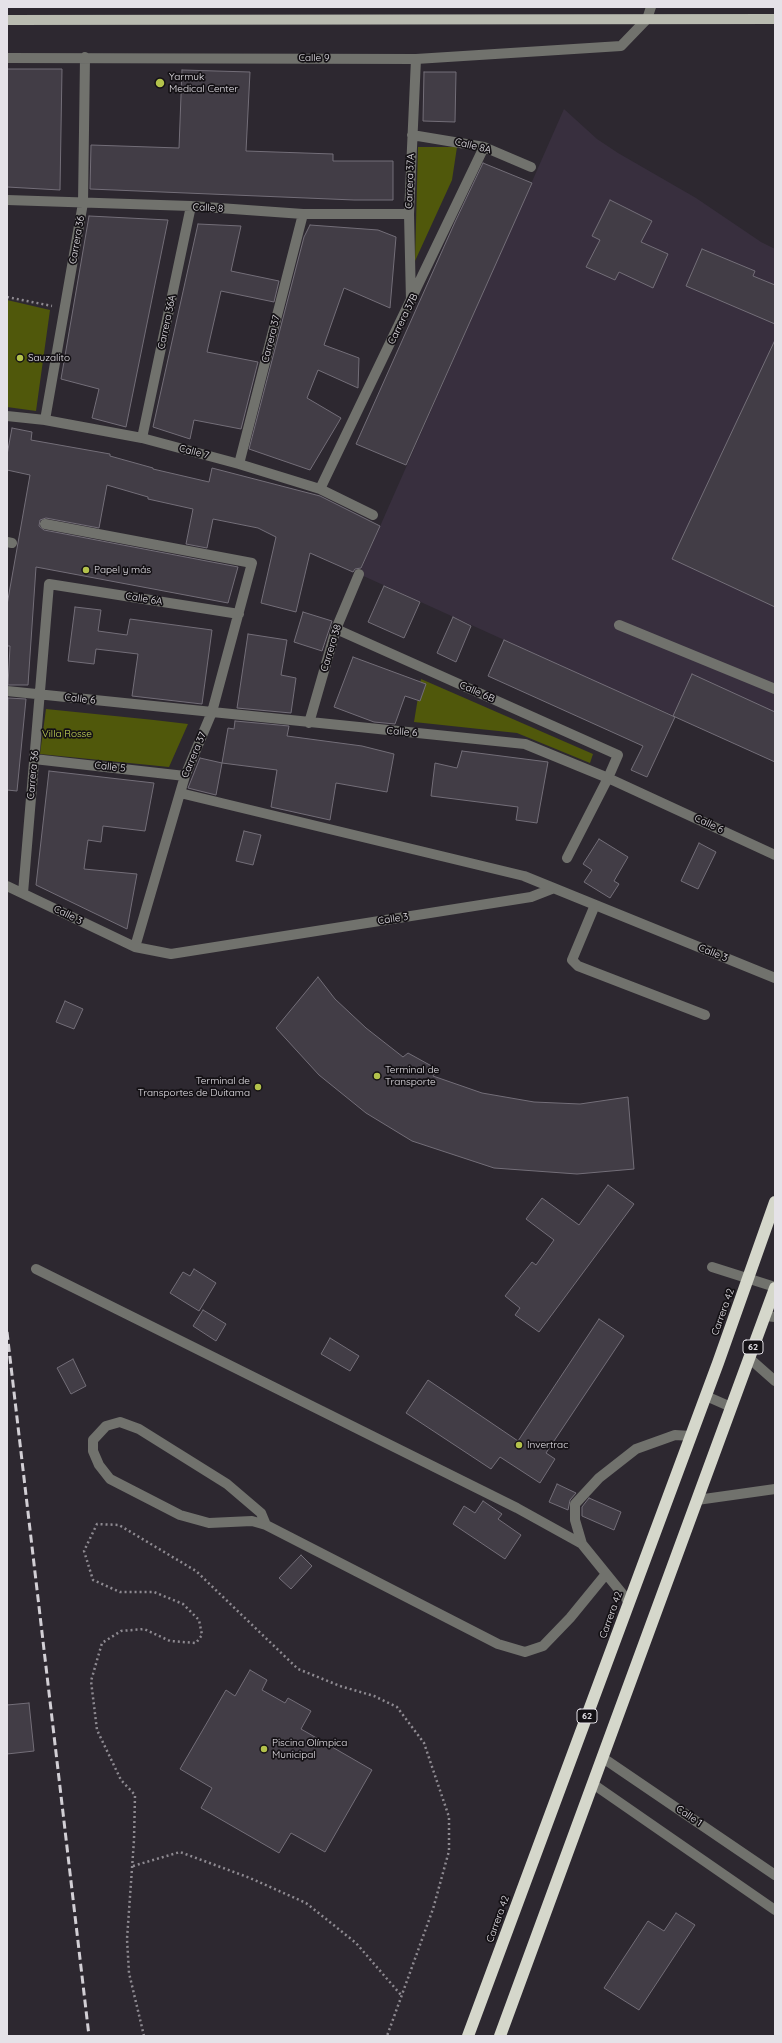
<!DOCTYPE html>
<meta charset="utf-8">
<style>
body{margin:0}
#map{position:relative;width:782px;height:2043px;overflow:hidden;background:#2d2830;font-family:Quicksand,sans-serif}
canvas{display:block}
.frame{position:absolute;inset:0;border:8px solid #e5e2e8;pointer-events:none}
</style>
<div id="map">
<canvas width="782" height="2043"></canvas>
<div class="frame"></div>
</div>
<script>
const context = document.querySelector('canvas').getContext('2d');
context.lineJoin = 'round';
function fillPath(path, color) { context.fillStyle = color; context.fill(path, 'evenodd'); }
const shape = rows => new Path2D(rows.map(r => 'M' + r).join(''));
function stroke(path, color, width, dash) { context.strokeStyle = color; context.lineWidth = width; context.lineCap = dash ? 'butt' : 'round'; context.setLineDash(dash || []); context.stroke(path); }
function write(font, color, halo, rows, align = 'center') {
  context.font = font + ' Quicksand,sans-serif'; context.lineWidth = 3.5; context.setLineDash([]); context.textBaseline = 'middle'; context.strokeStyle = halo; context.fillStyle = color; for (const [text, x, y, turn = 0] of rows) {
    context.save(); context.translate(x, y); context.rotate((+turn || 0) * Math.PI / 180); context.textAlign = isNaN(turn) ? turn : align; if (halo) context.strokeText(text, 0, 0); context.fillText(text, 0, 0); context.restore();
  }
}
fillPath(shape([
 [564,109,597,139,618,153,696,198,761,242,775,249,775,759,610,688,359,574]
]), '#382f3e');
fillPath(shape([
 [670,7,775,7,775,8,674,8],
 [418,147,457,147,452,180,415,261],
 [7,300,50,310,36,411,7,407],
 [421,679,593,754,590,763,517,733,414,722],
 [46,709,154,720,188,724,169,767,40,754]
]), '#50580b');
const building = shape([
 [7,69,62,69,60,190,7,187,7,69],
 [182,70,250,72,246,151,333,154,333,161,393,161,393,200,354,200,90,189,91,145,179,148,182,70],
 [424,72,456,72,455,122,423,121,424,72],
 [483,163,532,183,406,465,356,444,455,222,483,163],
 [610,200,652,221,641,242,668,254,653,288,619,272,615,280,586,267,600,240,592,236,610,200],
 [89,216,168,220,126,427,92,418,99,389,61,379,89,216],
 [198,224,241,226,231,271,279,281,274,302,221,291,207,352,258,362,241,429,194,420,190,439,153,427,198,224],
 [310,225,378,230,396,237,390,308,344,288,324,345,359,358,358,388,318,370,307,398,341,418,310,470,249,449,304,237,310,225],
 [702,249,755,271,753,276,775,285,775,324,686,286,702,249],
 [775,340,775,607,672,559,775,340],
 [12,428,32,432,31,440,110,454,110,456,153,468,153,469,209,482,212,468,320,496,380,526,361,568,355,569,353,572,310,553,296,612,261,603,276,537,258,528,213,519,207,548,186,544,193,509,148,499,148,497,107,485,99,528,46,518,40,520,39,526,44,530,238,567,228,603,36,567,28,685,8,685,10,646,7,646,7,605,30,475,7,470,7,455,12,428],
 [384,586,420,602,404,638,368,622,384,586],
 [75,607,101,610,98,631,127,635,130,619,212,630,202,704,132,696,138,654,96,649,94,664,68,661,75,607],
 [303,612,332,621,322,651,294,642,303,612],
 [453,617,471,626,456,662,437,653,453,617],
 [248,634,287,640,281,675,296,678,291,713,237,708,248,634],
 [504,640,675,717,647,777,631,770,643,746,488,676,504,640],
 [353,657,426,684,420,701,405,696,395,724,374,722,334,707,353,657],
 [692,674,775,712,775,762,673,716,692,674],
 [8,698,26,699,17,791,7,790,8,698],
 [235,721,289,726,287,736,362,746,394,754,387,792,336,783,330,820,271,807,277,770,222,763,228,728,234,729,235,721],
 [462,751,548,762,537,823,516,820,518,807,431,796,435,763,457,768,462,751],
 [200,758,222,763,216,795,188,788,200,758],
 [49,771,154,783,145,831,103,826,101,842,88,840,84,869,137,874,127,929,36,885,49,771],
 [244,831,261,835,253,865,236,861,244,831],
 [599,839,628,857,614,881,619,884,610,898,584,882,592,870,583,864,599,839],
 [699,843,716,852,698,889,681,881,699,843],
 [318,977,335,999,366,1028,403,1057,408,1053,437,1069,433,1076,482,1093,534,1102,580,1104,628,1097,634,1169,577,1174,494,1168,412,1141,366,1113,319,1075,276,1028,318,977],
 [65,1001,83,1009,74,1029,56,1022,65,1001],
 [608,1185,634,1204,539,1332,515,1315,520,1308,505,1296,532,1262,536,1265,554,1240,526,1219,542,1198,579,1225,608,1185],
 [194,1269,216,1283,199,1311,170,1293,183,1272,190,1276,194,1269],
 [203,1310,226,1324,216,1341,193,1326,203,1310],
 [599,1319,624,1336,546,1453,555,1459,540,1483,500,1457,491,1469,406,1413,428,1380,518,1441,599,1319],
 [330,1338,359,1356,350,1371,321,1354,330,1338],
 [73,1359,86,1386,71,1394,57,1368,73,1359],
 [557,1484,576,1493,570,1500,568,1510,549,1502,557,1484],
 [589,1498,621,1512,614,1530,582,1516,582,1507,589,1498],
 [483,1501,502,1514,498,1519,521,1535,505,1559,453,1524,464,1506,475,1513,483,1501],
 [301,1555,312,1566,291,1589,279,1578,301,1555],
 [250,1670,267,1680,262,1690,285,1703,288,1698,311,1711,301,1729,372,1770,325,1852,291,1833,279,1853,201,1808,212,1788,180,1769,226,1690,235,1696,250,1670],
 [29,1703,34,1751,7,1754,7,1705,29,1703],
 [676,1913,695,1925,639,2010,604,1988,648,1921,664,1931,676,1913]
]);
fillPath(building, '#423d46');
stroke(building, '#736e78', 1);
stroke(shape([
 [7,297,52,306],
 [133,1866,180,1852,250,1878,306,1903,356,1943,401,1995],
 [144,2036,129,1973,127,1939,134,1840,135,1795,121,1780,97,1730,91,1681,102,1643,121,1631,144,1629,170,1641,196,1643,202,1635,199,1620,183,1604,154,1592,120,1592,93,1580,84,1551,97,1524,119,1525,196,1571,298,1669,340,1686,374,1696,397,1707,424,1743,449,1817,449,1851,433,1909,387,2036]
]), '#8e8a91', 2.5, [2, 3]);
stroke(shape([
 [7,58,416,59,621,46,647,19,651,7],
 [412,135,484,147,531,167],
 [7,200,191,206,303,214,409,214],
 [411,301,409,214,416,59],
 [7,416,45,420,142,438,239,464,320,489,373,515],
 [45,420,83,203,85,57],
 [142,438,191,206],
 [239,464,303,214],
 [320,489,484,147],
 [45,524,252,563,212,712,185,776,135,947],
 [7,542,12,543],
 [619,625,775,689],
 [336,629,618,755,608,778,567,858],
 [7,691,525,744,608,778,775,855],
 [309,723,336,629,359,574],
 [34,759,185,776],
 [180,793,524,876,775,978],
 [7,886,135,947,171,954,531,897,554,888],
 [23,893,49,584,239,614],
 [595,905,572,960,578,966,705,1015],
 [712,1267,775,1287],
 [36,1269,517,1508,582,1544],
 [765,1316,775,1317],
 [749,1358,775,1381],
 [706,1396,731,1407],
 [697,1500,775,1489],
 [266,1525,261,1513,227,1484,139,1429,120,1422,106,1426,93,1440,93,1451,99,1465,110,1479,180,1515,209,1523,252,1521,266,1525,498,1644,525,1652,543,1646,570,1618,606,1574],
 [629,1602,582,1544,575,1520,575,1504,599,1478,636,1449,675,1435,691,1436],
 [603,1758,775,1875],
 [593,1784,775,1910]
]), '#71726d', 10);
stroke(shape([
 [7,20,775,19]
]), '#b9bbb0', 10);
stroke(shape([
 [468,2036,718,1363,775,1202],
 [500,2036,775,1288]
]), '#d5d7cb', 12);
stroke(shape([
 [7,1332,89,2036]
]), '#d2cfd5', 3, [8, 4]);
for (const [x, y, r, color] of [
 [160,83,5,"#b3c24b"],
 [20,358,4,"#b3c24b"],
 [86,570,4,"#b3c24b"],
 [377,1076,4,"#b3c24b"],
 [258,1087,4,"#b3c24b"],
 [519,1445,4,"#b3c24b"],
 [264,1749,4,"#b3c24b"]
]) { const dot = new Path2D(); dot.arc(x, y, r, 0, 2 * Math.PI); context.fillStyle = color; context.fill(dot); stroke(dot, '#141115', 1.5); }
for (const [x, y, w] of [
 [753,1347,20],
 [587,1716,20]
]) { const box = new Path2D(); box.roundRect(x - w / 2, y - 7, w, 14, 3); context.fillStyle = '#141115'; context.fill(box); stroke(box, '#e5e2e8', 1); }
write('bold 9px', '#e5e2e8', null, [
 ["62",753,1347],
 ["62",587,1716]
]);
write('10px', '#e5e2e8', '#141115', [
 ["Calle 9",314,58],
 ["Calle 8A",473,146,14],
 ["Carrera 37A",410,181,-88],
 ["Calle 8",208,208,3],
 ["Carrera 36",77,240,-80],
 ["Carrera 37B",403,319,-64],
 ["Carrera 36A",167,322,-78],
 ["Carrera 37",271,339,-76],
 ["Calle 7",194,452,15],
 ["Calle 6A",144,599,9],
 ["Carrera 38",331,648,-73],
 ["Calle 6B",477,692,24],
 ["Calle 6",80,699,6],
 ["Calle 6",402,732,5],
 ["Carrera 37",194,755,-67],
 ["Calle 5",110,767,6],
 ["Carrera 36",33,775,-85],
 ["Calle 6",709,824,25],
 ["Calle 3",68,915,26],
 ["Calle 3",393,919,-9],
 ["Calle 3",713,953,22],
 ["Carrera 42",723,1312,-70],
 ["Carrera 42",611,1615,-70],
 ["Calle 1",689,1816,34],
 ["Carrera 42",498,1919,-70]
]);
write('10px', '#e5e2e8', '#141115', [
 ["Yarmuk",169,77],
 ["Medical Center",169,89],
 ["Sauzalito",28,358],
 ["Papel y más",94,570],
 ["Terminal de",385,1070],
 ["Transporte",385,1082],
 ["Terminal de",250,1081,"right"],
 ["Transportes de Duitama",250,1093,"right"],
 ["Invertrac",527,1445],
 ["Piscina Olímpica",272,1743],
 ["Municipal",272,1755]
], 'left');
write('10px', '#ccdd59', '#141115', [
 ["Villa Rosse",67,734]
]);
</script>
